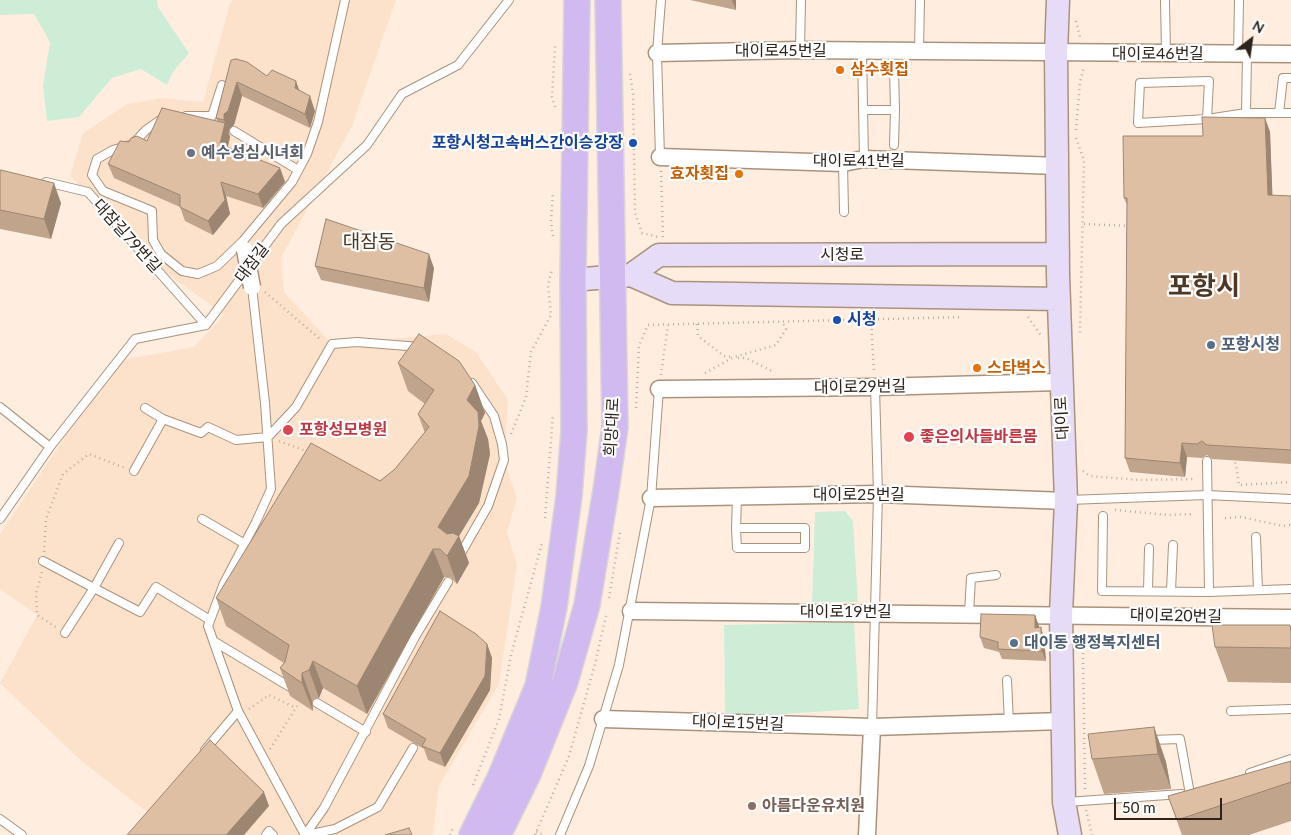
<!DOCTYPE html>
<meta charset="utf-8">
<style>
body{margin:0}
#map{position:relative;width:1291px;height:835px;overflow:hidden;background:#ffeee0;font-family:Lato,sans-serif}
canvas{display:block}
.north{position:absolute;left:1226px;top:15px;width:50px;height:50px;-webkit-text-stroke:4px #fefefe;paint-order:stroke;rotate:30deg;font-size:14px;font-weight:700;line-height:20px;text-align:center;color:#2d231b}
.north::after{content:'';display:block;margin:auto;width:18px;height:22px;background:#2d231b;clip-path:polygon(50% 0,100% 100%,50% 72%,0 100%)}
.scale{position:absolute;left:1114px;top:798px;width:108px;height:22px;box-sizing:border-box;border:2px solid #2d231b;border-top:0;padding-left:6px;font-size:15px;line-height:18px;white-space:nowrap;color:#2d231b;-webkit-text-stroke:4px #fefefe;paint-order:stroke}
</style>
<div id="map">
<canvas width="1291" height="835"></canvas>
<div class="north">N</div>
<div class="scale">50 m</div>
</div>
<script>
const context = document.querySelector('canvas').getContext('2d');
context.lineJoin = 'round';
function fillPath(path, color) { context.fillStyle = color; context.fill(path, 'evenodd'); }
const shape = rows => new Path2D(rows.map(r => 'M' + r).join(''));
function stroke(path, color, width, dash) { context.strokeStyle = color; context.lineWidth = width; context.lineCap = dash ? 'butt' : 'round'; context.setLineDash(dash || []); context.stroke(path); }
function write(font, color, halo, rows, align = 'center') {
  context.font = font + ' Lato,"Noto Sans KR",sans-serif'; context.lineWidth = 4.5; context.setLineDash([]); context.textBaseline = 'middle'; context.strokeStyle = halo; context.fillStyle = color; for (const [text, x, y, turn = 0] of rows) {
    context.save(); context.translate(x, y); context.rotate((+turn || 0) * Math.PI / 180); context.textAlign = isNaN(turn) ? turn : align; if (halo) context.strokeText(text, 0, 0); context.fillText(text, 0, 0); context.restore();
  }
}
fillPath(shape([
 [233,0,396,0,352,126,281,258,284,292,332,344,446,334,476,352,508,400,504,460,517,498,507,532,517,565,499,684,439,786,433,835,133,835,151,815,80,760,0,683,37,615,0,589,0,534,116,361,194,347,224,315,168,274,70,176,83,133,127,104,162,98,203,102,230,3]
]), '#fce2cb');
fillPath(shape([
 [0,0,157,0,158,7,189,53,173,72,167,85,141,69,112,78,79,117,47,121,43,85,50,42,34,14,0,15],
 [845,511,853,521,858,602,812,602,815,512],
 [854,622,859,709,725,718,724,625]
]), '#ceedd7');
const lane = shape([
 [1165,0,1166,53],
 [800,50,801,0],
 [919,51,920,0],
 [862,52,864,159],
 [1238,55,1239,0],
 [1247,55,1246,113,1291,113],
 [863,110,895,110,894,69],
 [1279,113,1283,78,1291,78],
 [186,116,212,116,222,85],
 [163,118,146,130,133,144,113,150,97,159,92,175,103,191,152,211,153,240,161,254,182,271,198,274,217,266,243,241,292,182,307,154,318,122,345,0],
 [1207,119,1138,123,1140,83,1209,81,1207,119,1246,113],
 [234,131,298,170],
 [894,145,895,110],
 [660,157,657,53,661,0],
 [843,163,844,212],
 [46,182,88,192,206,325],
 [252,287,265,403,271,489,256,522,224,583,208,626,238,711,305,835],
 [0,407,50,447],
 [145,408,163,419],
 [1207,461,1209,592],
 [134,471,163,419,201,433,208,427,236,440,268,437,296,407,332,344,357,342,420,347],
 [1068,500,1207,495,1291,499],
 [1103,516,1102,591,1209,592,1291,589],
 [0,519,50,447,135,339,206,325,281,224,367,145,402,94,458,65,509,0],
 [202,519,245,544],
 [736,528,805,528,805,548,737,548,736,528,737,497],
 [1256,537,1258,590],
 [460,555,488,506,504,460,502,444,494,416,472,383],
 [43,561,94,588,119,543],
 [1148,591,1149,548],
 [1171,591,1173,545],
 [969,613,971,578,996,575],
 [65,633,94,588,140,612,156,587,210,620],
 [215,642,290,687],
 [1007,680,1009,723],
 [317,703,366,732],
 [1231,711,1291,709],
 [872,727,878,494,875,387],
 [1150,740,1180,739,1190,794],
 [205,750,238,711],
 [1250,773,1291,759],
 [1066,802,1182,794],
 [0,819,22,835],
 [266,835,269,831,273,835],
 [305,835,324,808,415,637,448,582],
 [307,835,335,829,378,807,413,748],
 [560,835,589,766,619,665,651,498,659,389]
]);
const street = shape([
 [657,53,800,50,1291,54],
 [660,157,843,163,864,159,1058,166],
 [659,389,875,387,1060,382],
 [651,498,878,494,1066,501],
 [631,611,1291,618],
 [603,719,872,727,1063,721],
 [867,835,872,727]
]);
const secondary = shape([
 [1058,0,1056,53,1058,275,1066,501,1061,614,1064,802,1070,835],
 [631,275,672,293,1059,299],
 [573,280,631,275,659,255,1058,254]
]);
const primary = shape([
 [472,835,500,778,538,686,554,607,569,496,574,431,573,280,577,0],
 [498,835,528,774,565,682,587,605,606,490,615,427,608,0]
]);
stroke(lane, '#ab927d', 10);
stroke(street, '#ab927d', 19);
stroke(secondary, '#ab927d', 25);
stroke(primary, '#d9d7d6', 28);
stroke(shape([
 [1076,21,1080,37],
 [630,74,633,94,635,213,642,233,658,237],
 [555,107,552,97,555,46],
 [1076,130,1080,82,1084,67],
 [1076,138,1084,160,1080,333],
 [661,171,663,238],
 [1084,224,1130,226],
 [553,236,551,222,553,192],
 [265,292,321,340],
 [1028,317,1042,337],
 [871,319,874,373],
 [697,324,698,336,724,356,733,357],
 [738,358,746,358,774,372],
 [705,373,734,357,776,345,786,329,782,321],
 [661,375,668,325],
 [636,408,639,346,648,325,963,317],
 [511,434,526,397,531,352,551,315,548,285,552,269],
 [279,441,309,452],
 [1233,458,1236,464,1239,485,1291,482],
 [1083,471,1090,476,1140,480,1194,479],
 [1115,510,1169,515,1194,514],
 [545,518,553,414],
 [1225,518,1241,517,1283,526,1291,525],
 [44,552,46,519,63,474,89,454,125,468],
 [42,572,36,594,37,615,57,628],
 [609,598,620,532],
 [249,709,269,695,296,708],
 [270,749,299,703],
 [473,785,499,719,511,655,542,543],
 [1085,789,1083,653,1086,630],
 [1086,810,1092,835],
 [536,832,544,835],
 [450,835,453,828],
 [535,835,569,756,595,664,606,616]
]), '#bdaea2', 2.5, [1, 4]);
stroke(lane, '#fff', 8);
stroke(street, '#fff', 16);
stroke(secondary, '#e7dcf7', 22);
stroke(primary, '#d0baef', 25);
const streetBridge = shape([
 [245,250,252,287]
]);
stroke(streetBridge, '#ab927d', 19, []);
stroke(streetBridge, '#fff', 16);
fillPath(shape([
 [690,0,736,0,736,10],
 [231,60,300,91,315,111,310,128,242,96,234,125,229,129,229,134,230,137,228,147,280,168,285,182,263,208,226,196,230,214,213,235,185,221,180,207,114,178,108,164,129,142,147,141,218,122,216,118],
 [1265,118,1270,132,1272,195,1291,196,1291,464,1212,459,1207,455,1202,458,1187,457,1185,477,1130,472,1125,458,1127,205,1124,198,1203,136],
 [0,172,61,203,51,239,0,229],
 [315,266,434,268,429,302,321,280],
 [398,363,475,385,485,413,481,421,488,439,490,454,479,503,459,536,469,563,457,584,450,577,444,577,367,714,323,688,319,698,312,701,313,711,290,696,280,668,284,663,226,626,216,598,380,481,395,469,425,433,418,414,425,404,408,391],
 [1035,615,1039,627,1044,638,1046,661,1002,659,999,652,984,648,980,637],
 [1291,628,1291,683,1228,682,1215,647],
 [487,644,492,658,490,690,445,767,428,760,424,749,388,728,383,714],
 [1154,727,1166,762,1171,789,1104,794,1092,759],
 [1291,761,1291,821,1249,835,1182,835,1168,796]
]), '#c0a48c');
fillPath(shape([
 [732,0,736,0,736,10],
 [296,81,301,95,295,88],
 [237,82,242,96,234,125,229,129,229,134,224,120,224,114],
 [310,96,315,111,310,128,305,114],
 [1265,118,1270,132,1273,209,1268,195],
 [225,123,230,137,225,158,220,144],
 [280,168,285,182,263,208,258,194],
 [221,182,226,196,230,214,213,235,208,221],
 [54,183,61,203,51,239,44,219],
 [429,254,434,268,429,302,424,288],
 [475,385,485,413,481,421,488,439,490,454,479,503,459,536,469,563,457,584,447,556,438,527,467,400],
 [1182,443,1187,457,1185,477,1180,463],
 [433,549,444,577,367,714,357,686],
 [1035,615,1039,626,1039,638,1035,628],
 [1041,627,1044,638,1046,661,1042,651],
 [487,644,492,658,490,690,445,767,440,753],
 [313,661,323,688,319,698,309,670],
 [302,673,312,701,313,711,302,683],
 [1154,727,1166,762,1171,789,1158,754],
 [264,792,269,806,244,835,226,835]
]), '#9c8672');
const building = shape([
 [236,59,247,62,267,76,272,70,296,81,295,88,310,96,305,114,237,82,228,111,224,114,224,120,216,118,231,60,236,59],
 [162,108,225,123,220,144,280,168,258,194,221,182,225,200,208,221,180,207,180,195,108,164,120,141,129,142,131,138,137,136,147,141,162,108],
 [1202,117,1265,118,1268,195,1291,196,1291,450,1207,445,1202,441,1197,444,1182,443,1180,463,1125,458,1127,198,1124,198,1123,136,1203,136,1202,117],
 [1,170,54,183,44,219,0,210,0,172,1,170],
 [326,219,429,254,424,288,315,266,326,219],
 [419,334,459,361,475,385,467,400,478,412,479,426,469,476,438,527,447,534,453,533,459,536,447,556,440,549,433,549,357,686,313,661,309,670,302,673,302,683,280,668,285,662,289,645,216,598,311,443,380,481,395,469,429,427,418,414,434,390,398,363,419,334],
 [440,611,476,634,487,644,485,676,440,753,422,746,426,739,383,714,440,611],
 [981,614,1035,615,1035,628,1041,627,1042,651,998,649,998,642,980,637,981,614],
 [1212,625,1290,625,1291,631,1291,648,1215,647,1212,625],
 [1154,727,1158,754,1092,759,1088,734,1154,727],
 [210,740,264,792,226,835,127,835,210,740],
 [1291,761,1291,782,1177,820,1168,796,1291,761],
 [409,828,412,835,385,835,409,828]
]);
fillPath(building, '#dfbfa3');
stroke(building, '#9c8672', 1);
for (const [x, y, r, color] of [
 [840,70,5,"#e8710a"],
 [633,143,5,"#1a4fb4"],
 [191,153,5,"#6b7280"],
 [739,174,5,"#e8710a"],
 [837,320,5,"#1a4fb4"],
 [1211,345,5,"#5c6f8a"],
 [977,368,5,"#e8710a"],
 [288,430,6,"#e0444e"],
 [909,437,6,"#e0444e"],
 [1014,643,5,"#5c6f8a"],
 [752,806,5,"#8d6e63"]
]) { const dot = new Path2D(); dot.arc(x, y, r, 0, 2 * Math.PI); context.fillStyle = color; context.fill(dot); stroke(dot, '#fefefe', 2); }
write('16px', '#2d231b', '#fefefe', [
 ["대이로45번길",781,51],
 ["대이로46번길",1158,54],
 ["대이로41번길",859,161],
 ["대잠길79번길",127,236,48],
 ["시청로",842,255],
 ["대잠길",252,263,-53],
 ["대이로29번길",860,387,-1],
 ["대이로",1062,418,-93],
 ["희망대로",612,427,-87],
 ["대이로25번길",859,495],
 ["대이로19번길",846,612],
 ["대이로20번길",1176,616,1],
 ["대이로15번길",738,723,2]
]);
write('bold 16px', '#c56008', '#fefefe', [
 ["삼수횟집",850,70],
 ["효자횟집",729,174,"right"],
 ["스타벅스",987,368]
], 'left');
write('bold 16px', '#164399', '#fefefe', [
 ["포항시청고속버스간이승강장",623,143],
 ["시청",847,320,"left"]
], 'right');
write('bold 16px', '#5b616d', '#fefefe', [
 ["예수성심시녀회",201,153]
], 'left');
write('bold 16px', '#4e5e75', '#fefefe', [
 ["포항시청",1221,345],
 ["대이동 행정복지센터",1024,643]
], 'left');
write('bold 16px', '#be3a42', '#fefefe', [
 ["포항성모병원",299,430],
 ["좋은의사들바른몸",920,437]
], 'left');
write('bold 16px', '#785e54', '#fefefe', [
 ["아름다운유치원",762,806]
], 'left');
write('19px', '#4e3825', '#fefefe', [
 ["대잠동",369,242]
]);
write('bold 26px', '#4e3825', '#fefefe', [
 ["포항시",1204,287]
]);
</script>
